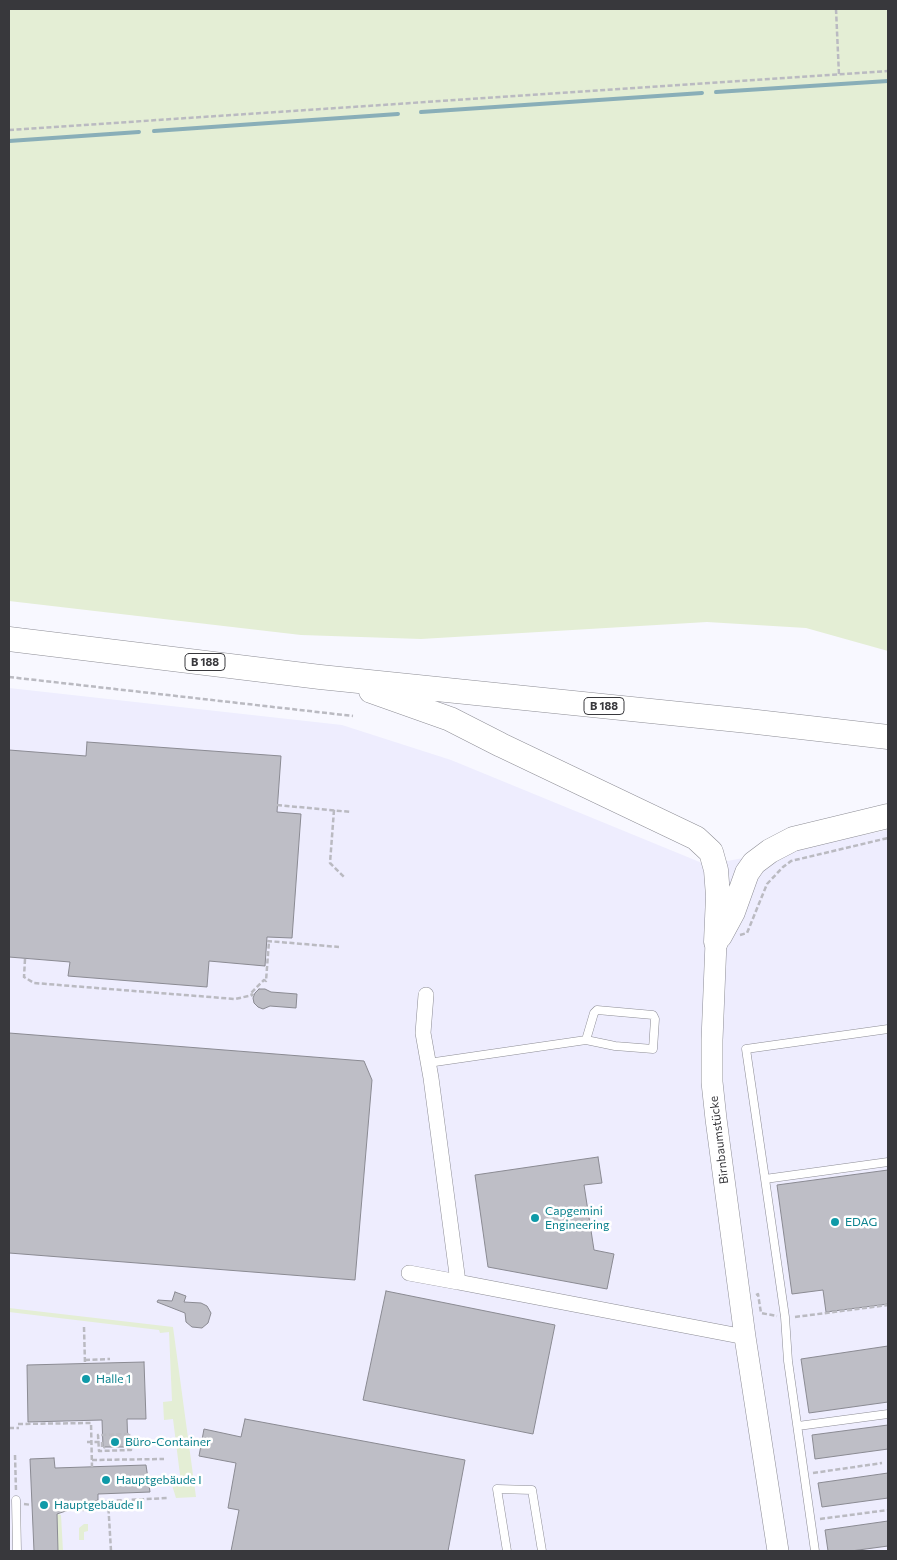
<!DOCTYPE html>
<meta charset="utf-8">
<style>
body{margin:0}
#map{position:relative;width:897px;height:1560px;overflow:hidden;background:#f8f8ff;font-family:Commissioner,sans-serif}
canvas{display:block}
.frame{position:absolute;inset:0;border:10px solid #38383c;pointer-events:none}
</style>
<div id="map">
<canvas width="897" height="1560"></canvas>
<div class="frame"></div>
</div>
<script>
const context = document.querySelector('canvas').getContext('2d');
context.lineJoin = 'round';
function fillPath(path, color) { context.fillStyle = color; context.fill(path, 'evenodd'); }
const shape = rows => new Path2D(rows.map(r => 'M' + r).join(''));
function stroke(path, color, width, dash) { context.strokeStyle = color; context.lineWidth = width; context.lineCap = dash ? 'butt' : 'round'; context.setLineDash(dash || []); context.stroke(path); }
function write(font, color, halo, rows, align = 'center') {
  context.font = font + ' Commissioner,sans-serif'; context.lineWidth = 5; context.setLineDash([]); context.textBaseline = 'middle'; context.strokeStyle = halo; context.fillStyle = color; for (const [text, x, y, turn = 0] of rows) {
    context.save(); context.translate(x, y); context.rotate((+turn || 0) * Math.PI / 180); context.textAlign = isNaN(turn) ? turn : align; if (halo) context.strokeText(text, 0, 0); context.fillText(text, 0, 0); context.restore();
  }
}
fillPath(shape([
 [9,688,342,725,451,760,707,865,888,830,888,1551,9,1551]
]), '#eeedfe');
fillPath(shape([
 [9,9,888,9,888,651,806,628,707,622,421,639,301,635,9,601],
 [9,1308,173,1327,196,1497,176,1498,172,1485,181,1483,173,1419,164,1420,163,1402,172,1401,169,1332,160,1333,159,1330,9,1312],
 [57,1514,61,1515,63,1551,58,1551],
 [84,1524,88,1524,88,1531,84,1532,84,1540,79,1540,79,1528]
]), '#e4eed5');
stroke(shape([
 [716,92,888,81],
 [421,112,702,93],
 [154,131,398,114],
 [9,141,139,132]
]), '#89aeb8', 4);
const building = shape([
 [87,742,281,756,277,812,301,814,292,938,267,937,265,966,209,961,207,987,68,976,70,962,9,957,9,750,86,756,87,742],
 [259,989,265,989,271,992,297,994,296,1008,270,1006,263,1009,258,1007,254,1003,253,998,255,993,259,989],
 [9,1033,364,1061,372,1080,355,1280,9,1253,9,1033],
 [598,1157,602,1183,584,1185,594,1250,614,1254,607,1289,488,1267,475,1175,598,1157],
 [888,1170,888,1304,826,1312,823,1290,792,1294,777,1185,888,1170],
 [386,1291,555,1325,533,1434,363,1400,386,1291],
 [175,1292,186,1296,184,1302,201,1303,207,1306,211,1313,208,1323,202,1328,192,1327,186,1322,185,1313,157,1302,158,1300,172,1301,175,1292],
 [888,1346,888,1402,809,1413,801,1359,888,1346],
 [144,1362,146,1419,127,1419,128,1447,103,1447,102,1420,28,1422,27,1365,144,1362],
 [245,1419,465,1460,448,1551,231,1551,239,1510,228,1508,236,1463,199,1456,204,1429,241,1437,245,1419],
 [888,1425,888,1449,815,1459,812,1435,888,1425],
 [54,1458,55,1468,146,1465,150,1492,98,1494,98,1500,57,1514,58,1551,34,1551,30,1459,54,1458],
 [888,1473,888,1498,822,1507,818,1483,888,1473],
 [888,1521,888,1546,851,1551,828,1551,825,1530,888,1521]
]);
fillPath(building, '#bebec6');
stroke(building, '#8b8b93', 1);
const lane = shape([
 [428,1063,586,1040,615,1046,653,1049,655,1019,653,1015,597,1010,594,1013,586,1040],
 [765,1179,746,1049,888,1029],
 [798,1426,888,1414],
 [16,1500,17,1551],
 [507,1551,497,1489,532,1490,542,1551],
 [815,1551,788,1361,785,1317,765,1179,888,1162]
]);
const street = shape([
 [426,995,423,1033,431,1078,458,1282,745,1337],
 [409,1273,458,1282]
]);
const secondary = shape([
 [716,942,712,1040,712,1082,716,1119,745,1337,778,1551]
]);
const primary = shape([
 [9,639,320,677,748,721,888,737],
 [371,691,450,719,501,745,696,838,711,852,716,870,718,896,716,942],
 [720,936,733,912,747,873,754,863,770,851,793,839,888,816]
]);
stroke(lane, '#8d8d95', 9);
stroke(street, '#8d8d95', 16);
stroke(secondary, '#8d8d95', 22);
stroke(primary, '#8d8d95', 25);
stroke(shape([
 [836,9,839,75],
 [9,130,888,71],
 [9,677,353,716],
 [277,805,351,812],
 [334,810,330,863,344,877],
 [740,935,747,933,767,884,783,867,791,861,888,838],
 [267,941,339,947],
 [25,959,24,977,34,983,235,999,253,995,250,994,264,980,266,981,269,941],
 [756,1295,758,1294,761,1313,777,1316],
 [795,1317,888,1305],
 [84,1327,85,1364],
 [85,1360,110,1359],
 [18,1424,91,1423,92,1467],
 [9,1428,19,1428],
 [129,1434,131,1450,99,1451,98,1435,129,1434],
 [87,1442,102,1442,102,1448,105,1447],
 [131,1442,162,1441],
 [126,1447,129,1448,129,1438,131,1438],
 [15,1455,16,1491],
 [92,1460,164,1459],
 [813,1473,882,1463],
 [108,1501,111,1551],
 [24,1504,32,1505],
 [82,1508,83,1510,108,1501,168,1498],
 [820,1519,888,1510]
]), '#babac1', 2.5, [5, 2.5]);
stroke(lane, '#fff', 8);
stroke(street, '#fff', 15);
stroke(secondary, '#fff', 21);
stroke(primary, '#fff', 24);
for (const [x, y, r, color] of [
 [535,1218,5,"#0f9aa8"],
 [835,1222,5,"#0f9aa8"],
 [86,1379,5,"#0f9aa8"],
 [115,1442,5,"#0f9aa8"],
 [106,1480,5,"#0f9aa8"],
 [44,1505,5,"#0f9aa8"]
]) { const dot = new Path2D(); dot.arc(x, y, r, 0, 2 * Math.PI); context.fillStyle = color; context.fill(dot); stroke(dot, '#fff', 2); }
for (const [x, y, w] of [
 [205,662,40],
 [604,706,40]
]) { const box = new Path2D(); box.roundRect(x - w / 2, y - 8.5, w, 17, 4); context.fillStyle = '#fff'; context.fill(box); stroke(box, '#38383c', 1); }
write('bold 11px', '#38383c', null, [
 ["B 188",205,662],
 ["B 188",604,706]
]);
write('12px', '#38383c', '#fff', [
 ["Birnbaumstücke",719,1140,-97]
]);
write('12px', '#0d838f', '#fff', [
 ["Capgemini",545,1211],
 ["Engineering",545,1225],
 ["EDAG",845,1222],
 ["Halle 1",96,1379],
 ["Büro-Container",125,1442],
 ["Hauptgebäude I",116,1480],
 ["Hauptgebäude II",54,1505]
], 'left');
</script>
